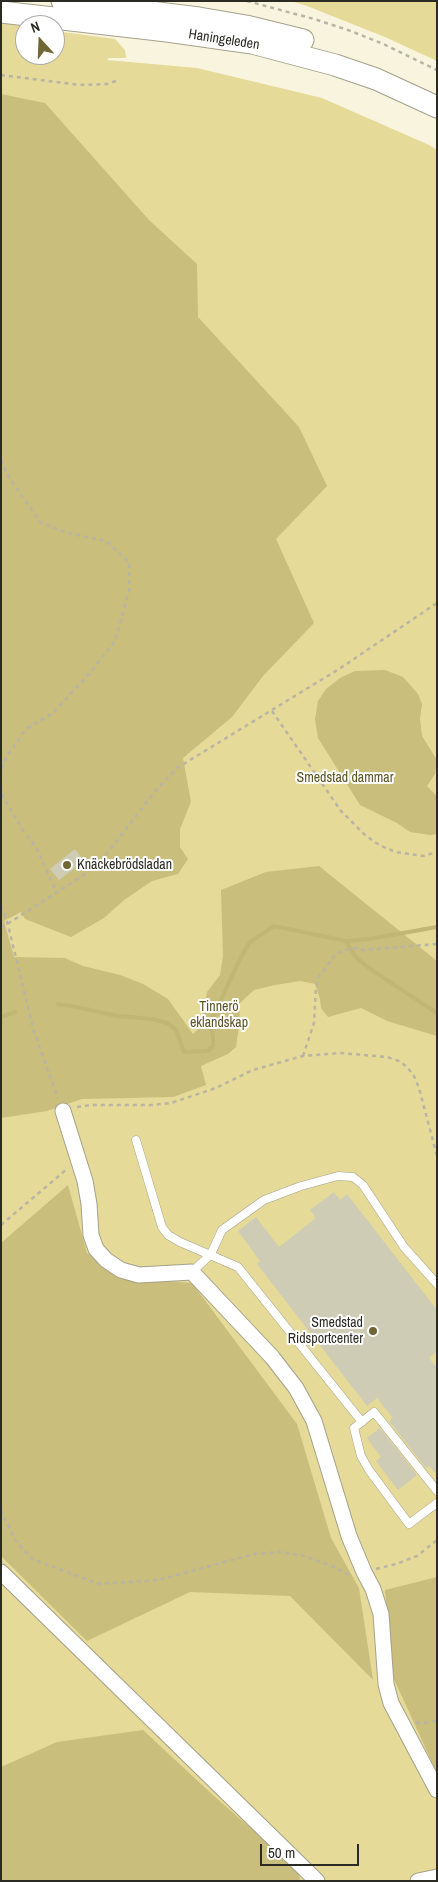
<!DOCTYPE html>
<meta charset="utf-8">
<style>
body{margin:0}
#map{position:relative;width:438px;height:1882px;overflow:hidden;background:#f8f4de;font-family:"Archivo Narrow",sans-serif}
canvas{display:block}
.frame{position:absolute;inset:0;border:2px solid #2c2b23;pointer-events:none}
.north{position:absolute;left:15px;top:15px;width:50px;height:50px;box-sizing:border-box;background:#fff;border:1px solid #abaaa7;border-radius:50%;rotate:340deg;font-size:14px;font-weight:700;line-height:20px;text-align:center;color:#2c2b23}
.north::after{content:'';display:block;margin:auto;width:18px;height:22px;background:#706734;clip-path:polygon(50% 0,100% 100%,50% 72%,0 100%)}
.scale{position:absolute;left:260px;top:1844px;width:99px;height:22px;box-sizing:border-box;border:2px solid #2c2b23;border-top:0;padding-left:6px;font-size:15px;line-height:18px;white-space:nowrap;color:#2c2b23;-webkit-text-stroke:4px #fff;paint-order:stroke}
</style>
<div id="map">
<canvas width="438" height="1882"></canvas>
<div class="frame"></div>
<div class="north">N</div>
<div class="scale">50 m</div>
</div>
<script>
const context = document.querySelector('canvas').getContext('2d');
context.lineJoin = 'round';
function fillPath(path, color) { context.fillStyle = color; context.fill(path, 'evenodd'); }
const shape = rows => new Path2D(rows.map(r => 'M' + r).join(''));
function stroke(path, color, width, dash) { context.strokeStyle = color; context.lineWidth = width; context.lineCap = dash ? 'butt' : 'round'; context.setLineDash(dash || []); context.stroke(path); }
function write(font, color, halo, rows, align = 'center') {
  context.font = font + ' "Archivo Narrow",sans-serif'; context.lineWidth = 4; context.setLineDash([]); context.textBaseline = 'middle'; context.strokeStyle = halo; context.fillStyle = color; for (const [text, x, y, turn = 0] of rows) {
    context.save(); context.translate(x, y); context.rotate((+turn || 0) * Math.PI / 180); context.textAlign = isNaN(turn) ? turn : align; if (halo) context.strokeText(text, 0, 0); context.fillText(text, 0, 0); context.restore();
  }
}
fillPath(shape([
 [291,1,437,1,437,61,385,37,307,6],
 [1,20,25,27,25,55,55,55,55,31,115,39,125,50,126,58,109,58,107,60,197,68,322,98,429,145,437,150,437,1881,1,1881]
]), '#e5da97');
fillPath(shape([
 [1,94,45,103,149,220,197,264,198,317,299,427,327,486,276,539,314,623,263,676,232,717,183,758,191,802,180,829,180,847,188,859,178,874,152,881,124,900,104,918,71,937,25,919,21,912,4,921,14,957,65,958,83,966,120,975,143,984,168,999,193,1034,200,1027,207,992,220,975,223,956,221,890,266,872,319,866,437,961,437,1036,387,1021,361,1008,328,1017,321,1008,320,999,315,984,300,981,275,985,254,990,240,1003,239,1026,236,1047,228,1054,201,1066,206,1085,173,1097,82,1099,47,1111,1,1118],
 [385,670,403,677,418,694,422,704,420,719,422,736,437,760,435,774,427,786,437,796,437,834,430,835,410,832,397,823,360,805,318,738,315,719,318,701,326,689,340,678,355,671],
 [68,1185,87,1253,129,1278,192,1283,297,1424,331,1538,359,1588,373,1680,290,1596,190,1592,87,1641,1,1556,1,1243],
 [437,1577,437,1773,393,1677,385,1590],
 [143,1730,215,1797,293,1865,299,1874,300,1881,1,1881,1,1767,57,1742]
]), '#c9be7b');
stroke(shape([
 [346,941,355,956,366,966,437,1013],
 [58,1004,77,1007,117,1016,153,1019,167,1023,176,1030,184,1052,208,1051,213,1046,213,1036,210,1023,241,957,250,942,274,926,346,941,369,939,437,927],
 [1,1017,15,1012]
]), '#c1b674', 4);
fillPath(shape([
 [75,849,84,861,59,880,50,869],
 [334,1192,340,1200,347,1194,437,1310,437,1351,429,1358,437,1368,437,1475,429,1466,426,1468,389,1421,393,1418,377,1398,367,1406,257,1264,260,1261,238,1231,256,1217,279,1247,316,1218,310,1210],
 [380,1428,417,1475,398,1490,376,1461,381,1457,367,1438]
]), '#cfccb6');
const service = shape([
 [136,1140,162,1227,168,1235,180,1242,238,1267,362,1422],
 [192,1272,211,1254,222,1230,264,1200,301,1186,338,1176,353,1177,363,1185,404,1247,437,1284],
 [437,1491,374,1412,354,1428,361,1456,369,1470,409,1524,437,1503]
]);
const minor = shape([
 [63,1111,85,1181,89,1204,91,1235,96,1249,106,1260,121,1270,139,1275,192,1272,272,1357,296,1388,314,1421,349,1536,364,1572,373,1589,381,1614,386,1684,391,1703,437,1790],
 [1,1572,317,1881],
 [418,1881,437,1877]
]);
const secondary = shape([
 [62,1,199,18,246,26,303,40],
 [1,12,167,31,252,43,335,65,376,79,437,107]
]);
stroke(service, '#a4a18c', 9);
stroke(minor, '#a4a18c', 17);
stroke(secondary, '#a4a18c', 23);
stroke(shape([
 [247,1,314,19,348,30,381,43,437,70],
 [1,75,80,85,107,84,119,80],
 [1,460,8,476,41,523,68,533,106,541,129,562,129,591,115,641,89,674,52,714,26,729,7,756,1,769],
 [272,711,341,811,366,836,381,846,396,852,423,856,437,852],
 [1,786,3,797,23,830,37,849,57,893],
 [1,906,8,925,34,1032,58,1098],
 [1,928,84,875,105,856,157,789,177,768,339,669,437,603],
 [303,1056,314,1023,316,987,319,977,335,955,342,951,355,948,364,950,437,944],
 [77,1107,91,1105,152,1105,171,1103,216,1088,253,1070,303,1056,340,1053,387,1057,399,1061,407,1067,414,1076,419,1088,437,1156],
 [1,1225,67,1169],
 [1,1510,15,1540,32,1559,99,1584,158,1580,254,1554,280,1552,301,1555,330,1565,347,1574,351,1574],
 [376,1569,396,1564,417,1556,437,1540],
 [416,1723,422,1723,437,1721]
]), '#b9b5a4', 2.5, [4, 4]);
stroke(service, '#fff', 8);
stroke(minor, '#fff', 15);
stroke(secondary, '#fff', 21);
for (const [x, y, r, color] of [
 [67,865,5,"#706734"],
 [373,1331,5,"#706734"]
]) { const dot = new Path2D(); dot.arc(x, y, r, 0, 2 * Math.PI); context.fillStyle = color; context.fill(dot); stroke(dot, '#fff', 2); }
write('14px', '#2c2b23', '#fff', [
 ["Haningeleden",224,40,9]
]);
write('14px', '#5c5422', '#fff', [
 ["Smedstad dammar",345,778],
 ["Tinnerö",219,1007],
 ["eklandskap",219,1023]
]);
write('14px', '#2c2b23', '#fff', [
 ["Knäckebrödsladan",77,865],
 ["Smedstad",363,1323,"right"],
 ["Ridsportcenter",363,1339,"right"]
], 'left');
</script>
